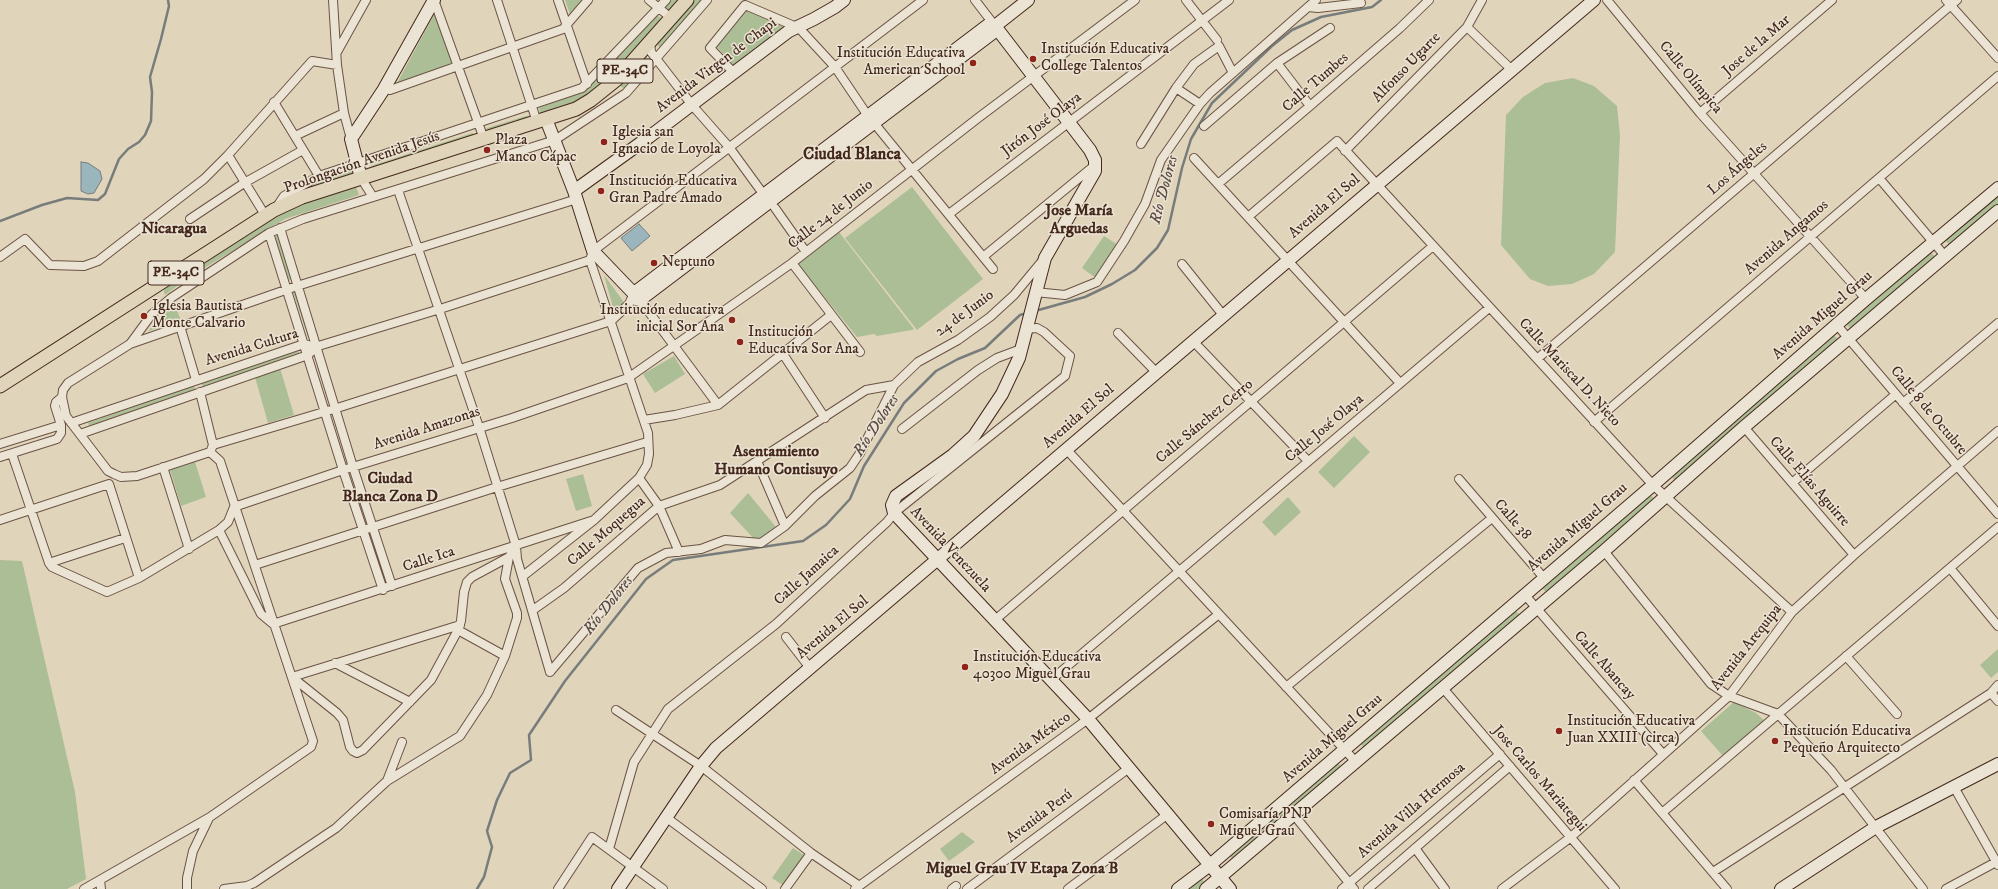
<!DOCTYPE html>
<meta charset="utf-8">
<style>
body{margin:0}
canvas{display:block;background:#e0d4bb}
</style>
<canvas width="1998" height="889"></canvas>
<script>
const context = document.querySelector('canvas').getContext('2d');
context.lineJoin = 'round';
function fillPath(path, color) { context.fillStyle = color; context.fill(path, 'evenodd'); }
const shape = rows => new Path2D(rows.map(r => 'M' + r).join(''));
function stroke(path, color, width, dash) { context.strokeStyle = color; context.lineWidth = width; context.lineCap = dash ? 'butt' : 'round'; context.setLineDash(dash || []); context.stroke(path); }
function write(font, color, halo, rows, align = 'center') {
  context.font = font + ' "IM FELL DW Pica",serif'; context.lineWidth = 3; context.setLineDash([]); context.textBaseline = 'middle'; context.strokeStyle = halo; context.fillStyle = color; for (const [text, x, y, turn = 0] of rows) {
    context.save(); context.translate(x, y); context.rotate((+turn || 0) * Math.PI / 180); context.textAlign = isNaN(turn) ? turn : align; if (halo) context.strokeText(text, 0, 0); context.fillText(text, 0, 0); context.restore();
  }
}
fillPath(shape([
 [565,0,582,0,570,14],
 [670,0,680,0,669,12,664,8],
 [695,0,702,0,661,49,656,43],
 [747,11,784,27,734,66,717,47],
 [435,13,452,64,397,83],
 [657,16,660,17,661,21,618,71,579,102,542,114,540,113,539,108,541,107,585,91],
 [646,55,649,62,624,89,620,85],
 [1573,78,1594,86,1617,106,1620,135,1615,252,1594,274,1572,284,1548,286,1530,279,1501,245,1506,115,1523,97,1545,83],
 [526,116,530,118,522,123,516,120,501,125,497,131,485,132,487,128],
 [472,133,475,135,372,168,371,166],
 [353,170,353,174,302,191,311,186],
 [356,187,359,195,285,219,186,279,165,295,164,292,164,289,275,217,304,203],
 [912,187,983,279,917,330,845,238],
 [1998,195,1998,207,1951,247,1945,240],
 [839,232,914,329,912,330,877,336,874,334,857,337,797,263],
 [278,235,294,279,289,280,274,237],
 [1104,236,1118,245,1096,278,1082,268],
 [1930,251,1935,257,1852,330,1846,324],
 [604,275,626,305,614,311],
 [298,291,313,336,308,337,293,292],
 [174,302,181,321,148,331],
 [1833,334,1839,341,1676,482,1671,476],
 [298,351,299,353,203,387,201,382],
 [674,356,685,374,655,393,643,374],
 [280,368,294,415,268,423,255,377],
 [194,385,195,390,89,426,88,423],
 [1354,436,1370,452,1334,488,1318,472],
 [195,462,206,497,181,506,170,470],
 [583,474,592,506,576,511,566,479],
 [748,493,776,527,760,541,756,541,730,513],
 [1649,493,1655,500,1548,594,1542,588],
 [1288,497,1301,512,1275,536,1262,522],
 [0,560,22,561,75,792,86,879,67,889,0,889],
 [1514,609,1521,616,1365,749,1359,742],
 [1998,649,1998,672,1991,678,1980,665],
 [1734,702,1756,713,1765,721,1723,756,1701,731],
 [1336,761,1342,767,1235,862,1229,855],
 [962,832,975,842,949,861,940,849],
 [793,848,807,857,787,888,772,878],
 [1202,878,1204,882,1201,889,1182,889]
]), '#acbe95');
const water = shape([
 [81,162,88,163,100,171,102,179,94,193,88,194,81,191,81,162],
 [639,224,650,236,632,251,621,238,639,224]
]);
fillPath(water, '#9ab5bc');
stroke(water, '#787d7c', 1);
stroke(shape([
 [0,221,42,205,67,198,98,200,105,194,119,159,128,149,139,142,145,135,151,121,152,92,150,77,161,39,169,6,168,0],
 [1035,311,1085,297,1112,284,1135,270,1157,248,1168,230,1182,168,1191,139,1212,103,1272,46,1292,30,1321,17,1372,7,1381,0],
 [477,889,484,877,492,847,487,831,497,800,510,773,531,760,529,735,565,681,646,579,673,560,803,541,826,525,850,499,864,466,904,403,936,371,958,359,985,348,1020,315,1027,313]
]), '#787d7c', 2.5);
const street = shape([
 [333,0,337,65,344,113,351,139],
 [434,0,484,139],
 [497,0,537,122],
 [558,0,587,84],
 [649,0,671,18],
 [975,0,995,26],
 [1186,0,1217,40],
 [1607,0,1700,113,1866,299],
 [1946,0,1998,58],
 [1308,7,1318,8,1361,3],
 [1467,27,1512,70],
 [650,41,651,52,692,105,729,147,764,195],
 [337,52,366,0],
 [1277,63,1310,106],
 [734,73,710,48,745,5,799,28,835,67,868,116],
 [1176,88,1200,104],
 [384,89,390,90,563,29,588,0],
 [274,102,319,176],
 [1700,113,1832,0],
 [874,123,993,269],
 [1204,126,1277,63,1330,28],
 [295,136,344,113],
 [1141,144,1176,88,1194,64,1219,46,1233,73],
 [1345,151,1467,27,1482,0],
 [228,155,265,215],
 [1194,158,1400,383],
 [361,178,373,197],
 [1879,178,1945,256],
 [1218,184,1310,106,1400,28,1429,0],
 [398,190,479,427,516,546,517,559,550,672],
 [276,208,284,196,319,176,582,88,666,0],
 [775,208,806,252],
 [949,214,1229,0],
 [1248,217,1337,141,1653,485,1792,612],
 [190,219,244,183,303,150],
 [280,228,353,467,392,586],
 [269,233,343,470,383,590],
 [0,257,25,239,50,265,84,266,98,261,204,179,228,155,312,61,337,65],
 [983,257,1095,165],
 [792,263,860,352],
 [1182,264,1223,315],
 [1035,292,1065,295,1097,282,1124,241,1145,204,1161,160,1200,104,1210,93,1316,0],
 [636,301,640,300,718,405],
 [1837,325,1998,514],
 [180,326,196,380],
 [1118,333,1156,372],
 [1193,341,1308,461],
 [130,344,297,286,577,199],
 [315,347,440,309,590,260],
 [783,354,825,418],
 [1537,359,1957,0],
 [200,392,213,445,211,450],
 [1903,403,1998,323],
 [644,420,675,415,718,405,831,315],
 [1594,422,1998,76],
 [71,423,304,344,308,345],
 [1744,427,1854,555],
 [902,429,978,370,997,358,1021,349],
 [80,434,308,355,311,352],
 [0,444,61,425],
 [213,445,334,409,611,321,629,304,634,293],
 [1066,449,1356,762],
 [210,452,137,476,121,477,114,474,108,471,66,416,62,397,63,390,68,383,130,344,152,314,171,298,269,233,303,219,555,140,626,93,707,0],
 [12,454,49,563,52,567,107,592,139,578,219,530],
 [0,457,57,439,61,433,61,425,55,406,56,402,62,397],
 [757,461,785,526],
 [163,467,189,549],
 [639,478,659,506,679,552],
 [1459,479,1544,578],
 [1792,483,1895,395],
 [0,520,109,484,139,578],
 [594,520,273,624,261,614,219,530,228,522,234,507,343,470,512,418,628,378,792,263,978,118,1135,0],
 [1604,551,1711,684,1729,696,1778,714,1831,770,1923,889],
 [49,563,125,538],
 [255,565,497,487,647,442],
 [1950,568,1998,626],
 [523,576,594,520,639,478,647,465,649,454,648,433,590,260,593,251,923,0],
 [1525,595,1663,754],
 [533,610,564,588,659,506,720,485,866,390,894,385],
 [995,620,1433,246],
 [458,630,505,656],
 [786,637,810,668],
 [1846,656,1897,714],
 [335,663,410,702],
 [550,672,638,568,666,553,701,549,725,540,761,543,785,526,815,496,850,468,860,453,894,385,918,362,958,340,990,317,1014,295,1043,260],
 [292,677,337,713,343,720,350,747,353,751,357,753,363,750,431,680,458,630,461,621,464,592,467,582,472,577,509,557,511,554],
 [292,677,460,625],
 [1051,680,1489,308],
 [1286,687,1492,518],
 [1442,687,1615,889],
 [1991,693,1998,701],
 [616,710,701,766,811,853,858,885],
 [1634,780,1727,889],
 [387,781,402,742],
 [1954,787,1998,865],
 [1662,813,1998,527],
 [1294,815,1354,889],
 [667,818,762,889],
 [1415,848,1445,889],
 [609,849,634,762,668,709,776,624,887,522,894,513,1065,376,1070,356,1044,332,1037,328,1025,329],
 [1713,872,1991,693,1998,685],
 [100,880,101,889],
 [84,889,210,817,311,747,313,741,220,461,210,452],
 [187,889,187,878,193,851,209,818],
 [224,889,247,886,254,883,336,828,387,781,460,736,487,695,505,656,517,618,517,613,505,579,509,557],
 [558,889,592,837,663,889],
 [785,889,811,853],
 [855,889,1088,719,1219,614],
 [952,889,956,886],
 [967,889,1129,768],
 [1068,889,1168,814],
 [1342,889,1500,754],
 [1368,889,1510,766],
 [1502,889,1571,837,1729,696,1792,612,1854,555,1998,431],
 [1946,889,1998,861]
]);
const secondary = shape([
 [995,26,1090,150,1095,160,1095,171,1045,258,1019,358,1002,394,974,436,953,455,896,496,892,505,894,513,1088,719,1230,889],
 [546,119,574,191,593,251,640,300,994,32,995,26],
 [361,178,351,139,384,89,434,0],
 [574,191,649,137,789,31,814,19,835,7,844,0],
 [634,293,988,25,995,26,1028,0],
 [618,889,701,766,716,748,1594,0],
 [1178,889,1210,865,1653,485,1866,299,1998,188],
 [1206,889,1604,551,1744,427,1998,211],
 [1781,889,1876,827,1998,764]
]);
const primary = shape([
 [0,386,274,210,302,197,576,109,591,100,616,80,687,0]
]);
stroke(street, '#6b5344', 10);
stroke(secondary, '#44281c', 14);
stroke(primary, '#44281c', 15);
stroke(street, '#ebe3d3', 8);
stroke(secondary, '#ebe3d3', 12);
stroke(primary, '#e0d4bb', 13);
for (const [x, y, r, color] of [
 [1033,59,4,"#8f2418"],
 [973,63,4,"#8f2418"],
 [604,142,4,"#8f2418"],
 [487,150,4,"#8f2418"],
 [601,191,4,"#8f2418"],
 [654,263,4,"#8f2418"],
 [144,316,4,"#8f2418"],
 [732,320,4,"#8f2418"],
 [740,342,4,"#8f2418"],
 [965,667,4,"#8f2418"],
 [1559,731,4,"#8f2418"],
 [1775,741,4,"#8f2418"],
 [1211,824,4,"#8f2418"]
]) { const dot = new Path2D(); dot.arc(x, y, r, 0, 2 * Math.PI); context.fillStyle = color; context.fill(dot); stroke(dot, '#ebe3d3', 1.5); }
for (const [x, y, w] of [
 [625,71,56],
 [176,273,56]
]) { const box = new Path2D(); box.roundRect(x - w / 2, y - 12, w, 24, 3); context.fillStyle = '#ebe3d3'; context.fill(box); stroke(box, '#44281c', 1); }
write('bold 14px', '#44281c', null, [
 ["PE-34C",625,71],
 ["PE-34C",176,273]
]);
write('15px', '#44281c', '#ebe3d3', [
 ["Jose de la Mar",1757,46,-41],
 ["Avenida Virgen de Chapi",717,66,-37],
 ["Alfonso Ugarte",1407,68,-46],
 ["Calle Olímpica",1690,78,50],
 ["Calle Tumbes",1316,83,-41],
 ["Jirón José Olaya",1042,125,-37],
 ["Prolongación Avenida Jesús",362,163,-19],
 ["Los Ángeles",1738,169,-41],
 ["Avenida El Sol",1325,207,-41],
 ["Calle 24 de Junio",831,215,-38],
 ["Avenida Angamos",1787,238,-41],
 ["24 de Junio",965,314,-36],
 ["Avenida Miguel Grau",1823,316,-41],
 ["Avenida Cultura",252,348,-17],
 ["Calle Mariscal D. Nieto",1569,373,47],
 ["Calle 8 de Octubre",1928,411,50],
 ["Avenida El Sol",1079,417,-41],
 ["Calle Sánchez Cerro",1205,422,-40],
 ["Avenida Amazonas",427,429,-18],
 ["Calle José Olaya",1325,429,-40],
 ["Calle Elías Aguirre",1809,482,49],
 ["Calle 38",1512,520,49],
 ["Avenida Miguel Grau",1578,528,-41],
 ["Calle Moquegua",607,532,-41],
 ["Avenida Venezuela",950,550,47],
 ["Calle Ica",429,560,-18],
 ["Calle Jamaica",807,576,-42],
 ["Avenida El Sol",833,628,-40],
 ["Avenida Arequipa",1747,648,-52],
 ["Calle Abancay",1604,666,49],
 ["Avenida Miguel Grau",1333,739,-41],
 ["Avenida México",1031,744,-36],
 ["Jose Carlos Mariategui",1539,779,49],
 ["Avenida Villa Hermosa",1412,811,-41],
 ["Avenida Perú",1040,817,-37]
]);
write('15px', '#44281c', '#ebe3d3', [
 ["Institución Educativa",1041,50],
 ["College Talentos",1041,67],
 ["Institución Educativa",965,54,"right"],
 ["American School",965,71,"right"],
 ["Iglesia san",612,133],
 ["Ignacio de Loyola",612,150],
 ["Plaza",495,141],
 ["Manco Cápac",495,158],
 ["Institución Educativa",609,182],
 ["Gran Padre Amado",609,199],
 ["Neptuno",662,263],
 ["Iglesia Bautista",152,307],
 ["Monte Calvario",152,324],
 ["Institución educativa",724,311,"right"],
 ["inicial Sor Ana",724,328,"right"],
 ["Institución",748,333],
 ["Educativa Sor Ana",748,350],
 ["Institución Educativa",973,658],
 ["40300 Miguel Grau",973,675],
 ["Institución Educativa",1567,722],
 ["Juan XXIII (circa)",1567,739],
 ["Institución Educativa",1783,732],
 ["Pequeño Arquitecto",1783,749],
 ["Comisaría PNP",1219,815],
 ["Miguel Grau",1219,832]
], 'left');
write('italic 16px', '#5a4b44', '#ebe3d3', [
 ["Río Dolores",1165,190,-75],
 ["Río Dolores",877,426,-57],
 ["Río Dolores",609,606,-52]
]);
write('bold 16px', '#44281c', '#ebe3d3', [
 ["Jose María",1079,212],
 ["Arguedas",1079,230],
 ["Nicaragua",174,230],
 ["Asentamiento",776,453],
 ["Humano Contisuyo",776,471],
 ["Ciudad",390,480],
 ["Blanca Zona D",390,498],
 ["Miguel Grau IV Etapa Zona B",1022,870]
]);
write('bold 17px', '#44281c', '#ebe3d3', [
 ["Ciudad Blanca",852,155]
]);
</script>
